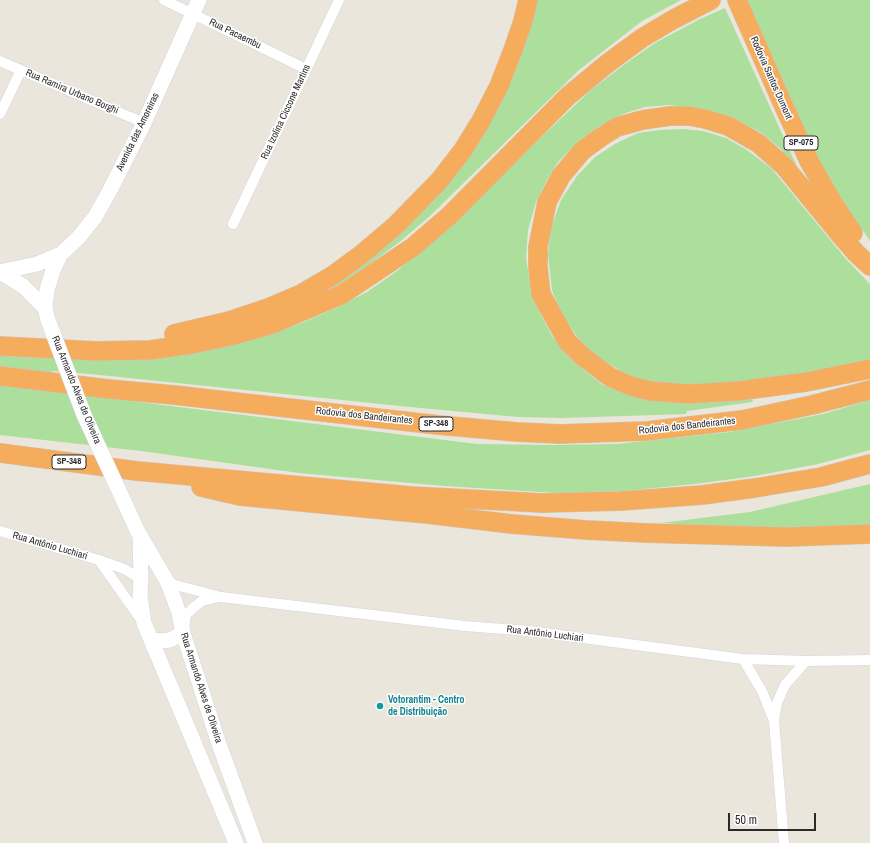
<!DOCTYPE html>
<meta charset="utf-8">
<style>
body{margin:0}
#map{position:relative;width:870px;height:843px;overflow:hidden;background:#ebe6dc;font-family:"Archivo Narrow",sans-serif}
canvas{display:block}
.scale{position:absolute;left:728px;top:813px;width:88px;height:18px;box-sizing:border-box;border:2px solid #2a2a2a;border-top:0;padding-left:5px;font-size:12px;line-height:14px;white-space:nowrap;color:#2a2a2a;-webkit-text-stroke:3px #fff;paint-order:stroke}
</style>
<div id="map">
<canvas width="870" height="843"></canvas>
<div class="scale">50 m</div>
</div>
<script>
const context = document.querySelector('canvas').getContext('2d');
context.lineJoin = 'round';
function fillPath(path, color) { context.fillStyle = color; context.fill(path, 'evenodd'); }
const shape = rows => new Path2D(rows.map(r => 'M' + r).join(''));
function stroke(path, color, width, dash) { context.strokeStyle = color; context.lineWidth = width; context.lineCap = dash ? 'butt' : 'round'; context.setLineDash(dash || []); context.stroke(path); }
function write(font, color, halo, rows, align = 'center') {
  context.font = font + ' "Archivo Narrow",sans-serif'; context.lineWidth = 3; context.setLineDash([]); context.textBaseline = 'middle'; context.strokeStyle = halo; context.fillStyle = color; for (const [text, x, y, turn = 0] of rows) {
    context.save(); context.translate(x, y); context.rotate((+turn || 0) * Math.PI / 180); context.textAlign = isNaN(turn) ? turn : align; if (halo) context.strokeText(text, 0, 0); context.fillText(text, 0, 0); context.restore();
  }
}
fillPath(shape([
 [534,0,681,0,642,21,579,70,431,215,402,240,370,264,334,288,308,300,447,180],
 [748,0,870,0,870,241,835,190,819,162,770,58],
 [725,8,799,171,781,149,762,133,738,121,717,113,693,108,669,105,645,107,623,114,601,125,579,141,558,162,547,180,536,202,528,230,526,258,531,289,540,313,552,336,568,356,585,371,603,385,630,394,670,402,689,404,752,399,753,402,687,411,686,414,562,418,518,417,410,407,90,374,53,371,47,374,0,367,0,353,265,335,304,322,336,308,367,292,397,271,431,242,591,90,625,64,655,43,700,19],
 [684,129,703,131,726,138,747,150,772,169,845,258,870,284,870,360,837,368,771,378,699,387,656,383,635,378,619,370,592,353,578,338,560,311,552,290,548,254,551,228,561,200,577,176,595,157,615,144,638,133,660,130],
 [0,383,147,403,477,444,552,445,617,444,730,432,823,414,870,400,870,450,818,464,755,476,695,484,624,491,557,493,444,486,299,473,141,451,0,435],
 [870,484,870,525,810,528,729,527,661,523,750,512]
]), '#acdf9b');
const minor = shape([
 [164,0,306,69],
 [0,61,144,123],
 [0,114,21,70],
 [233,224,339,0],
 [0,531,99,560,124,569,141,579],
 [99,560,142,621],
 [168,583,221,597,465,626,529,631,743,659,806,661,870,660],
 [184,628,186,615,193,608,202,601,219,597],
 [743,659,762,691,774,721],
 [784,843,774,721,777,703,785,685,806,661]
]);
const secondary = shape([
 [0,272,37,264,61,254],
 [0,272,23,286,45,308],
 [48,320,45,308,47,290,53,270,61,254,79,237,95,217,109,192,144,123,199,0],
 [138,532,168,583,179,613,183,633,219,744,255,843],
 [140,537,141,579,140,596,144,623,236,843],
 [152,640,161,641,170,640,183,633]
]);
const motorway = shape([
 [737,0,781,100,809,161,833,203,853,233],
 [870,266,856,253,837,231,784,166,758,143,728,126,705,119,689,116,670,116,642,120,617,127,601,137,582,151,561,176,547,202,538,247,538,268,541,294,567,341,582,356,610,377,631,386,650,391,689,394,738,391,806,382,870,369],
 [174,334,229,321,268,308,301,294,332,276,362,254,395,226,439,181,463,150,481,121,499,86,513,50,523,21,528,0],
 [0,346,96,351,150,350,193,344,234,335,272,324,341,295,413,247,449,216,568,96,608,63,642,38,674,19,711,0],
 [0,376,108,389,174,395,438,425,517,432,560,434,647,431,742,420,812,405,870,390],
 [0,453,137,471,411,496,542,503,621,501,702,495,755,488,821,477,870,464],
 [201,487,240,496,427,514,512,524,586,530,646,533,787,537,870,534]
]);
stroke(minor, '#d2d3e2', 11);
stroke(secondary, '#d2d3e2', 16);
stroke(motorway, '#c8c8c8', 20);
stroke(minor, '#fff', 10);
stroke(secondary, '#fff', 15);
stroke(motorway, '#f5ad5d', 19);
const secondaryBridge = shape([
 [48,320,84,415,138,532]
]);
stroke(secondaryBridge, '#d2d3e2', 16, []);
stroke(secondaryBridge, '#fff', 15);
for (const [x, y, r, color] of [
 [380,706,4,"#0f9aa8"]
]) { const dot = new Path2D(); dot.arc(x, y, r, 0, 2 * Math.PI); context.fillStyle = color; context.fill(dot); stroke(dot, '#fff', 1.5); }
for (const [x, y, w] of [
 [801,143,34],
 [436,424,34],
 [69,462,34]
]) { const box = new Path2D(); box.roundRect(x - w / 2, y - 7, w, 14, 3); context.fillStyle = '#fff'; context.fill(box); stroke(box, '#2a2a2a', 1); }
write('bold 9px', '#2a2a2a', null, [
 ["SP-075",801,143],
 ["SP-348",436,424],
 ["SP-348",69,462]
]);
write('10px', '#2a2a2a', '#fff', [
 ["Rua Pacaembu",235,34,26],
 ["Rodovia Santos Dumont",771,78,66],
 ["Rua Ramira Urbano Borghi",72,92,23],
 ["Rua Izolina Ciccone Martins",286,112,-65],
 ["Avenida das Amoreiras",138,132,-64],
 ["Rua Armando Alves de Oliveira",76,390,68],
 ["Rodovia dos Bandeirantes",364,416,6],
 ["Rodovia dos Bandeirantes",687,426,-6],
 ["Rua Antônio Luchiari",50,546,16],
 ["Rua Antônio Luchiari",545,634,7],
 ["Rua Armando Alves de Oliveira",201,688,72]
]);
write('bold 10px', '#0d838f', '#fff', [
 ["Votorantim - Centro",388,700],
 ["de Distribuição",388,712]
], 'left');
</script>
